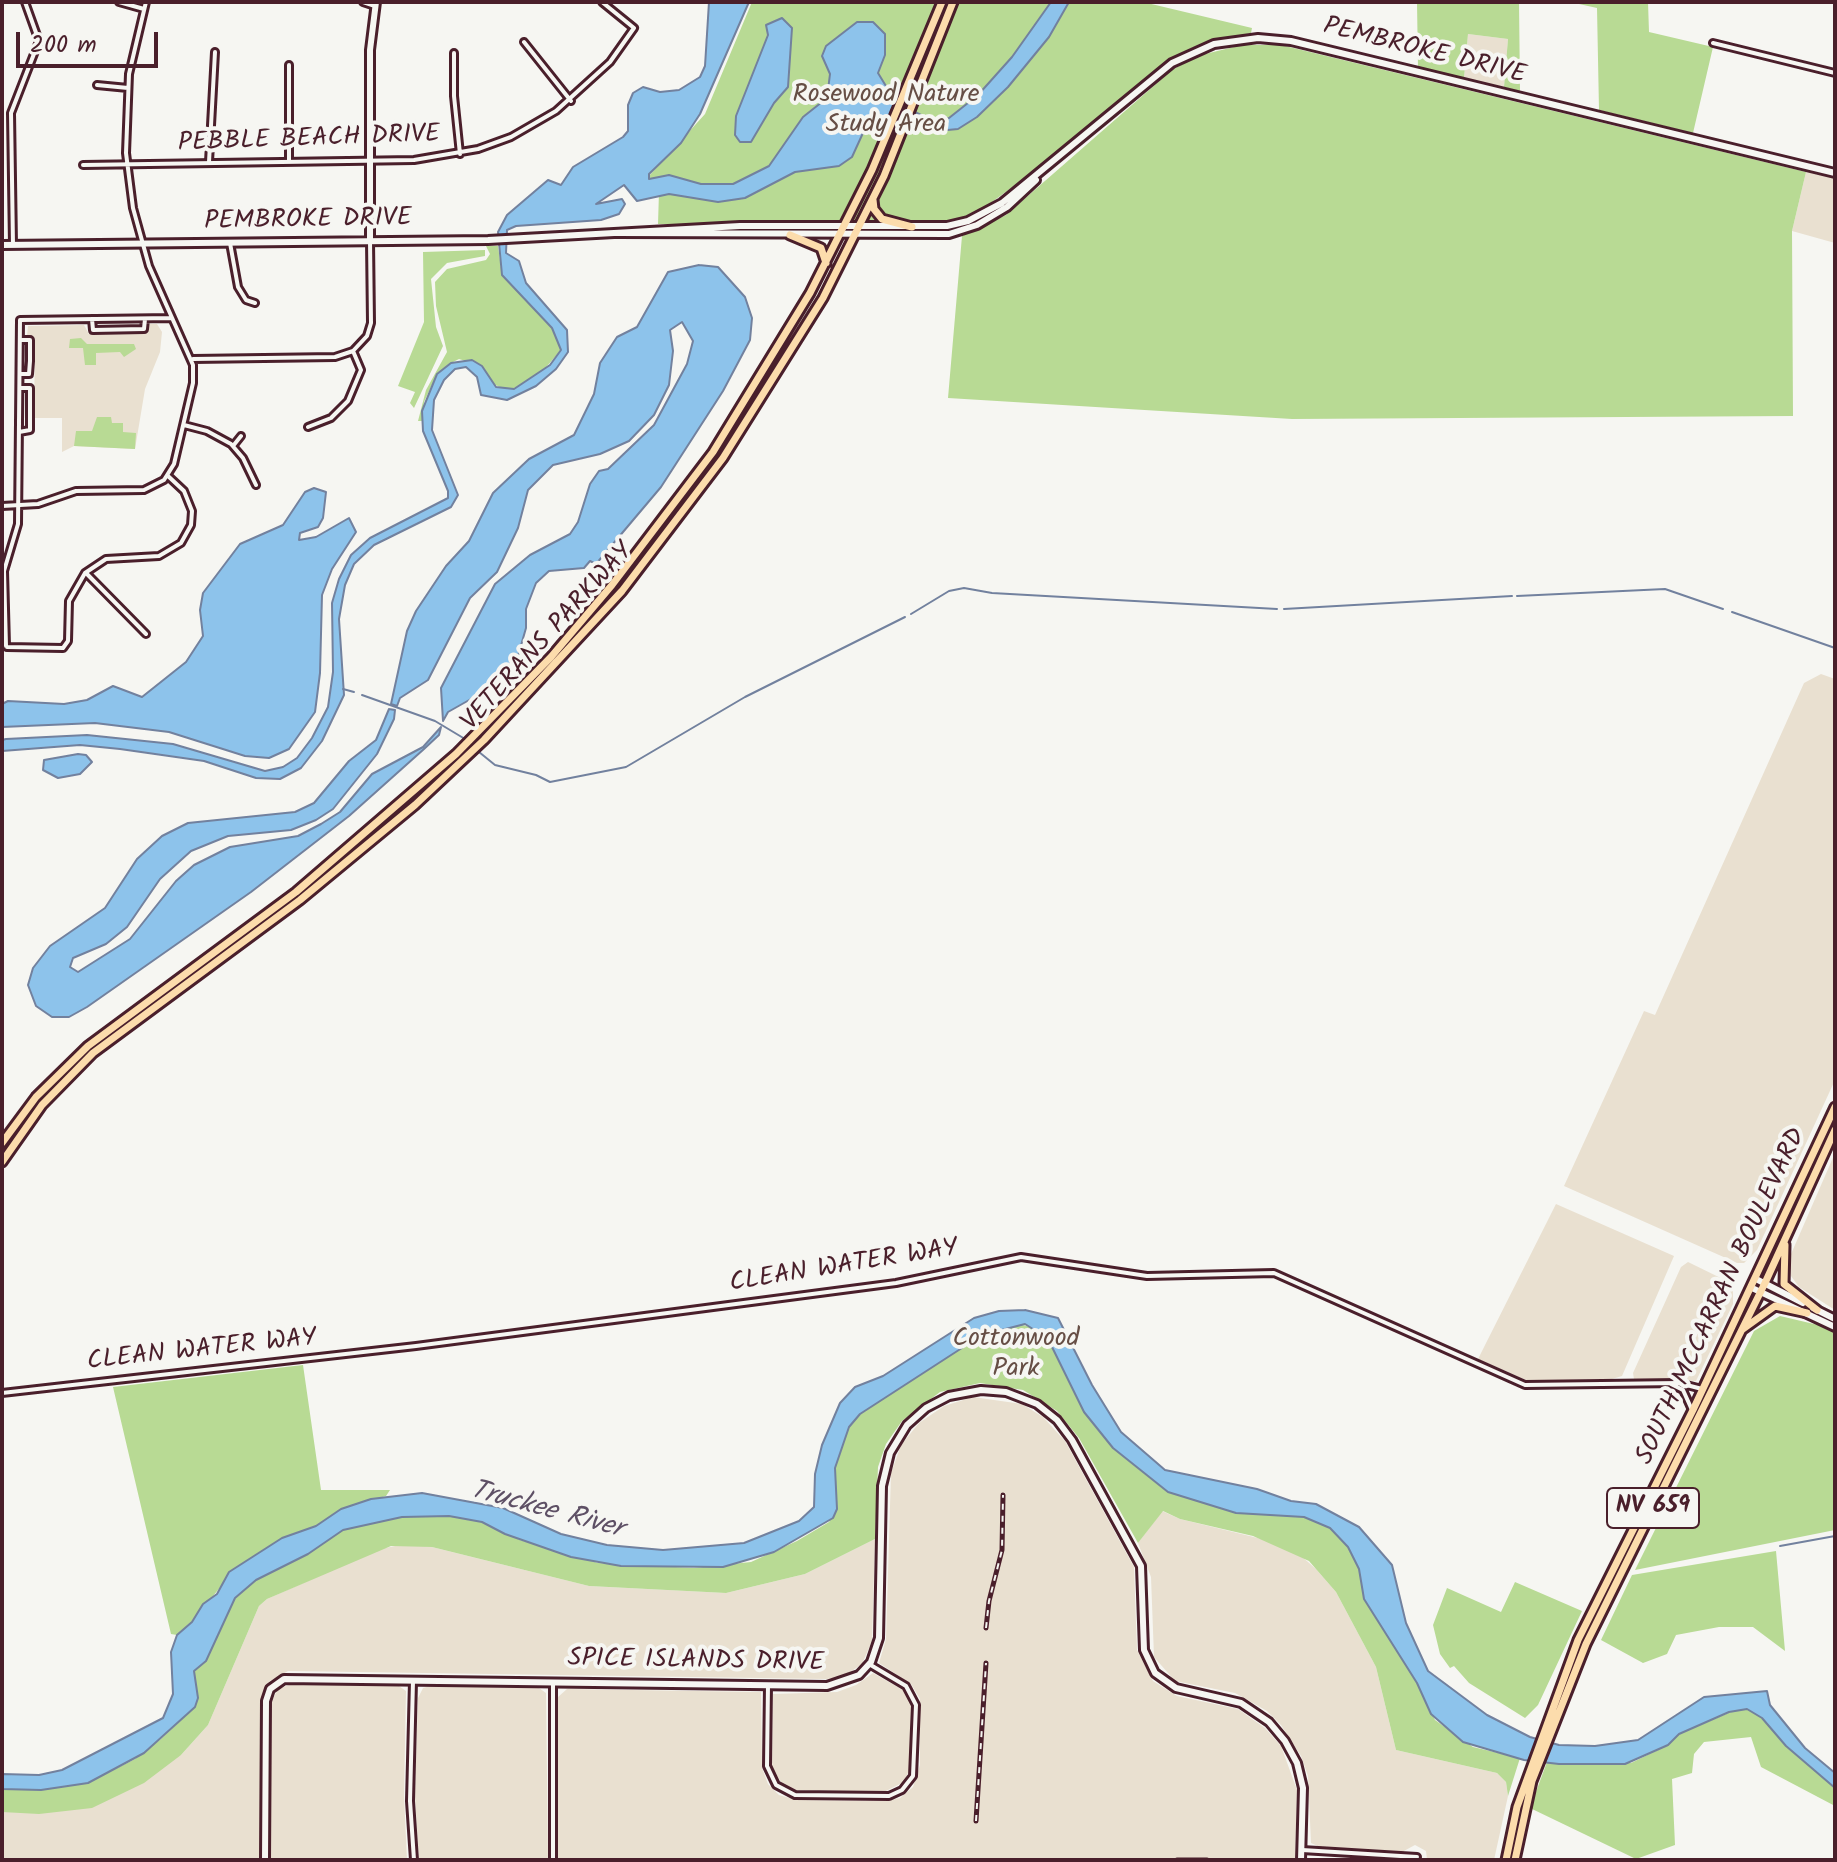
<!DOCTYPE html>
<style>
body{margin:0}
#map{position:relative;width:1837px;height:1862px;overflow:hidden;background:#f6f6f2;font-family:Kalam,sans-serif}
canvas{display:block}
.frame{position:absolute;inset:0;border:4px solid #4a1f2b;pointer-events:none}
.scale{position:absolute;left:16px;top:32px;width:142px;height:36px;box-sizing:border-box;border:4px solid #4a1f2b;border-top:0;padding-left:10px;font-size:24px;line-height:28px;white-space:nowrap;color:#4a1f2b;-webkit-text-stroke:6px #f6f6f2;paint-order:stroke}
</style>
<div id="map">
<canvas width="1837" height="1862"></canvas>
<div class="frame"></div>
<div class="scale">200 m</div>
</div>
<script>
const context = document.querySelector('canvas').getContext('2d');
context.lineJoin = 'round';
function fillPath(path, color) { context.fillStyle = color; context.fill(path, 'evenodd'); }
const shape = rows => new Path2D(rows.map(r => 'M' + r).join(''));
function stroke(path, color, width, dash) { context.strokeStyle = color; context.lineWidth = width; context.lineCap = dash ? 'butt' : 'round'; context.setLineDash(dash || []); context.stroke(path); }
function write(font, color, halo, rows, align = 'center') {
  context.font = font + ' Kalam,sans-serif'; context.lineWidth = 8; context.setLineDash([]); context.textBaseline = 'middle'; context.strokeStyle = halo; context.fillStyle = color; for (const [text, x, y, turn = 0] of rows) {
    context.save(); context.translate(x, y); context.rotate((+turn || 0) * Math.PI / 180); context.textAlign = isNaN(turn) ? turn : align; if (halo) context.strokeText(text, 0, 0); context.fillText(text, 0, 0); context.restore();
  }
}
fillPath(shape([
 [1468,34,1508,39,1504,87,1464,78],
 [1806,172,1835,178,1835,243,1792,231],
 [149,324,157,324,162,332,160,352,145,389,135,449,74,446,62,452,62,418,34,418,35,338,27,336,28,326,84,325,89,334,146,333],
 [1821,674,1835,679,1835,1080,1757,1250,1744,1263,1737,1263,1564,1186,1644,1011,1655,1015,1804,683],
 [1835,1153,1835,1310,1799,1287,1791,1276,1788,1261],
 [1556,1204,1674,1256,1622,1376,1612,1379,1528,1381,1478,1359],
 [1688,1262,1733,1284,1733,1304,1696,1381,1634,1379,1633,1373,1681,1267],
 [973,1397,1022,1404,1043,1417,1065,1441,1134,1567,1137,1650,1153,1681,1177,1696,1238,1709,1265,1728,1281,1746,1297,1790,1295,1860,558,1860,558,1697,567,1689,761,1692,762,1768,768,1784,779,1795,797,1800,884,1801,900,1798,913,1787,920,1765,920,1699,911,1684,879,1663,886,1639,891,1473,901,1445,919,1423,944,1406],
 [1162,1511,1180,1519,1266,1540,1300,1555,1316,1569,1336,1592,1376,1667,1396,1750,1497,1773,1506,1782,1508,1796,1494,1860,1427,1860,1426,1851,1415,1845,1402,1852,1320,1847,1311,1843,1308,1776,1301,1756,1281,1725,1267,1711,1235,1693,1175,1681,1154,1657,1151,1577,1138,1543],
 [875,1539,872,1641,862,1664,843,1677,827,1679,288,1671,270,1681,261,1702,260,1860,2,1860,2,1812,181,1755,208,1725,259,1606,267,1599,380,1549,405,1544,432,1547,589,1586,726,1593,805,1574],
 [873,1673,903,1690,911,1703,910,1768,904,1782,884,1792,796,1790,783,1785,772,1768,773,1694,837,1692,856,1685],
 [292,1684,399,1686,406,1691,404,1796,407,1860,270,1860,271,1702,278,1689],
 [430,1686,539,1688,546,1693,548,1860,419,1860,415,1796,418,1698,423,1688]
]), '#e9e0d0');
fillPath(shape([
 [752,2,1143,2,1252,28,1251,33,1191,48,1159,67,1058,154,974,215,959,221,938,225,658,224,659,192,649,176,705,114],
 [1417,2,1519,2,1520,91,1504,87,1508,39,1468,34,1464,78,1418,68],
 [1570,2,1648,2,1649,32,1713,47,1693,133,1599,110,1597,8],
 [1242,45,1281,45,1806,172,1792,231,1793,416,1292,419,948,398,962,236,1006,215,1172,70,1197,56],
 [486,246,498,246,502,275,552,328,561,350,541,373,521,386,507,390,493,384,482,366,459,359,451,363,437,374,424,402,423,421,418,421,426,390,447,352,436,306,435,282,447,269,486,260,490,254],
 [485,250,485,256,447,263,431,279,436,327,443,346,414,408,410,403,415,392,398,386,424,322,423,252],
 [81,338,87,344,134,344,136,349,124,357,120,352,96,353,96,365,85,365,83,348,69,348,70,339],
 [97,417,111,417,112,423,123,423,123,432,136,433,135,449,74,446,76,431,92,431],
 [1780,1316,1835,1329,1835,1530,1635,1570,1754,1331],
 [1018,1324,1031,1327,1052,1347,1084,1412,1113,1448,1168,1492,1236,1513,1304,1517,1330,1528,1348,1547,1359,1569,1364,1599,1417,1683,1435,1720,1473,1747,1520,1758,1508,1796,1506,1782,1497,1773,1396,1750,1376,1667,1336,1592,1309,1561,1253,1536,1180,1519,1163,1511,1138,1543,1079,1438,1057,1411,1023,1390,980,1383,940,1392,902,1421,886,1444,878,1467,875,1539,805,1574,726,1593,589,1586,432,1547,391,1546,267,1599,259,1606,208,1725,181,1755,144,1783,92,1808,39,1814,2,1812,2,1789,41,1790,88,1783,135,1759,161,1739,195,1707,194,1671,206,1661,235,1598,256,1580,308,1554,343,1530,402,1517,449,1516,482,1522,520,1540,598,1563,694,1568,751,1562,797,1541,829,1522,837,1509,835,1468,849,1427,860,1414,981,1335],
 [303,1365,321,1490,390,1490,386,1496,341,1509,316,1526,282,1538,235,1569,192,1622,177,1635,171,1634,113,1387],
 [1776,1551,1785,1651,1753,1627,1719,1627,1676,1635,1667,1654,1643,1663,1601,1640,1632,1575],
 [1515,1582,1582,1611,1538,1705,1525,1718,1469,1683,1454,1666,1450,1668,1440,1654,1433,1625,1447,1588,1501,1612],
 [1738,1709,1747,1709,1761,1717,1835,1788,1835,1806,1761,1767,1751,1737,1704,1742,1694,1754,1692,1773,1672,1779,1675,1845,1636,1859,1530,1808,1547,1762,1631,1763,1668,1745,1679,1734]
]), '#b8da94');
const water = shape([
 [709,2,749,2,700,114,681,143,649,174,649,179,669,175,701,184,733,184,769,166,803,117,827,98,830,74,822,56,826,46,857,22,873,22,885,34,885,55,878,73,889,91,909,109,933,121,949,118,978,95,1012,57,1051,2,1069,2,1049,37,1008,87,977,117,958,129,927,132,876,115,868,122,852,157,839,166,795,172,745,198,718,202,669,194,637,201,624,185,596,204,622,199,625,204,619,214,601,220,516,226,507,230,506,253,519,261,526,283,567,330,568,352,556,369,536,386,507,400,481,395,477,377,466,367,455,369,444,380,434,400,432,430,458,495,451,507,374,545,354,564,345,585,339,619,344,695,322,741,301,768,280,779,256,778,204,761,120,749,80,745,2,751,2,740,6,739,87,735,173,744,265,771,283,767,297,758,312,738,328,707,333,672,332,603,339,579,351,555,370,538,448,498,448,491,423,431,422,411,437,374,451,363,472,360,482,366,496,387,514,389,550,365,561,350,552,328,502,275,498,232,507,215,548,180,561,185,573,167,623,137,628,131,628,105,633,93,643,87,660,92,679,90,700,77,705,66,709,2],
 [782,18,792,28,788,87,774,103,751,142,740,142,735,135,736,116,768,35,766,25,782,18],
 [699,265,718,267,745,297,752,318,750,340,723,391,661,487,596,564,590,561,584,568,549,571,536,583,526,609,526,628,518,656,471,699,448,712,443,721,441,688,495,584,530,555,570,534,578,522,590,484,599,471,608,469,654,425,687,364,693,341,682,322,670,330,673,351,669,385,654,415,629,441,600,454,553,465,528,490,518,528,497,572,470,598,428,680,400,698,397,706,391,704,407,631,416,611,446,566,469,541,493,493,529,459,574,435,594,394,600,363,617,337,637,327,668,272,699,265],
 [314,488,326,492,323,518,318,527,300,533,299,540,316,537,349,518,356,532,332,569,322,595,320,673,315,712,289,749,269,758,245,756,169,732,95,723,2,727,2,704,8,701,64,704,87,700,113,686,142,697,186,662,203,636,200,610,203,593,240,544,283,525,305,492,314,488],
 [389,709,395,710,394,719,377,754,333,809,316,820,291,830,228,836,191,851,160,879,127,927,106,944,73,958,70,967,78,972,130,939,176,881,194,865,230,847,298,836,321,824,340,812,372,774,423,747,441,727,439,735,424,749,349,816,251,892,87,1007,69,1017,52,1017,36,1006,28,985,33,968,50,946,105,908,137,859,162,836,188,823,295,812,314,803,349,761,376,740,389,709],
 [78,754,86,755,92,762,80,774,58,778,43,770,44,760,78,754],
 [1025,1310,1058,1318,1092,1385,1121,1432,1165,1470,1257,1489,1291,1501,1316,1504,1359,1527,1392,1565,1406,1623,1428,1671,1487,1715,1530,1737,1559,1745,1595,1746,1638,1740,1704,1697,1767,1691,1770,1705,1805,1748,1835,1773,1835,1788,1786,1746,1762,1718,1747,1709,1729,1712,1679,1734,1668,1745,1625,1764,1559,1764,1524,1760,1463,1742,1431,1714,1417,1683,1364,1599,1359,1569,1348,1547,1330,1528,1304,1517,1236,1513,1168,1492,1113,1448,1084,1412,1052,1347,1044,1336,1025,1324,982,1335,860,1414,849,1427,835,1468,837,1509,833,1518,774,1552,723,1567,621,1566,571,1557,505,1534,482,1522,449,1516,402,1517,343,1530,308,1554,256,1580,235,1598,206,1661,194,1671,198,1698,195,1707,144,1753,88,1783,41,1790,2,1789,2,1774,39,1775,62,1770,163,1718,173,1694,171,1652,177,1635,192,1622,203,1604,217,1594,229,1572,282,1538,316,1526,341,1509,371,1499,422,1493,503,1508,561,1534,607,1545,663,1550,744,1543,799,1521,814,1507,815,1474,822,1445,840,1403,855,1387,883,1376,974,1318,999,1311,1025,1310]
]);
fillPath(water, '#8dc3eb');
stroke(water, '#72819e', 2);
stroke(shape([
 [1517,596,1665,589,1723,609],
 [1284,609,1512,596],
 [1732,612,1835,648],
 [911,614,949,591,964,588,992,593,1277,609],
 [343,689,354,692],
 [362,695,435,721,465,739],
 [479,752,495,765,536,775,550,782,626,767,745,697,905,617],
 [1780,1546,1835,1536]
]), '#72819e', 2);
const street = shape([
 [119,2,144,9],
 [363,2,375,6],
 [524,42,571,101],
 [1713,43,1835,73],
 [454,53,454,96,460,154],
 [289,65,289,161],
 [97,85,128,88],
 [209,162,215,52],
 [83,165,414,160,478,149,511,137,556,111,610,62,634,28,602,2],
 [230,243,238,287,246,300,255,303],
 [13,245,11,113,39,41,25,2],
 [92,319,93,330,144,329,145,319],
 [193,359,335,357,353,351,367,336,371,323,370,241],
 [20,374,29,374,30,361,30,340,20,340],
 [184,425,207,431,231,444,243,458,256,485],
 [308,427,331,418,348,401,361,370,353,351],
 [19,432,30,430,30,388,20,388],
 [233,446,241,436],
 [2,506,38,504,76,491,144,490,164,480,174,464,193,383,193,365,149,266,133,208,126,153,129,74,146,2],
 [86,573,146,634],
 [6,646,4,571,18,524,20,320,172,318],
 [7,647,63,648,68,641,69,601,85,573,106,559,159,556,181,543,191,525,192,511,184,491,168,476],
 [1671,1384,1683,1390,1692,1410],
 [2,1393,416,1346,896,1283,1021,1257,1147,1276,1274,1273,1525,1385,1679,1383,1702,1389],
 [413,1681,410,1801,414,1860],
 [553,1682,553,1860],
 [768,1685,767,1766,776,1785,795,1795,889,1796,902,1790,913,1776,916,1705,906,1686,869,1664],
 [1302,1850,1417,1857]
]);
const secondary = shape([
 [617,233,949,234,977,225,1007,207,1036,180],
 [370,241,370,50,376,2],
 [2,245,488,240,740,226,947,226,968,221,1002,203,1172,63,1214,44,1258,38,1291,41,1835,173],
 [1756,1279,1803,1303],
 [1752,1288,1835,1327],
 [1813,1308,1835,1319],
 [265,1860,266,1701,270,1689,284,1679,827,1686,859,1675,871,1662,879,1638,882,1486,890,1453,907,1425,926,1408,949,1396,981,1390,1006,1392,1037,1404,1057,1420,1072,1440,1141,1566,1144,1650,1155,1673,1176,1688,1241,1703,1269,1722,1285,1741,1297,1763,1303,1788,1301,1860]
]);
const primary = shape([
 [873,200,874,209,882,219,912,227],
 [790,235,821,248,826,263],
 [2,1143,36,1097,88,1046,296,892,456,754,551,657,612,585,713,452,810,293,872,170,942,2],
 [2,1162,42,1105,93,1053,300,900,415,805,484,740,622,591,723,458,823,298,884,176,953,2],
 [1785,1245,1784,1284,1817,1310],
 [1743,1329,1775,1306,1807,1313],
 [1506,1860,1517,1807,1578,1640,1693,1410,1835,1107],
 [1515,1860,1532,1781,1586,1644,1765,1283,1835,1130]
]);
stroke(street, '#4a1f2b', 10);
stroke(secondary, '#4a1f2b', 12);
stroke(primary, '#4a1f2b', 13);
stroke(street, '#f6f6f2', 4);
stroke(secondary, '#f6f6f2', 6);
stroke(primary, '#fcdcac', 7);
const rail = shape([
 [986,1628,989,1601,1002,1550,1003,1495],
 [976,1821,986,1663],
 [1177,1860,1207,1860]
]);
stroke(rail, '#4a1f2b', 5);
stroke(rail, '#f6f6f2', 2, [6]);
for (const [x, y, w] of [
 [1653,1508,92]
]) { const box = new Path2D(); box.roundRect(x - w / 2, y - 20, w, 40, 6); context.fillStyle = '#f6f6f2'; context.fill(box); stroke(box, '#4a1f2b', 2); }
write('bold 24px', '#4a1f2b', null, [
 ["NV 659",1653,1508]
]);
write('26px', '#4a1f2b', '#f6f6f2', [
 ["PEMBROKE DRIVE",1424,53,14],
 ["PEBBLE BEACH DRIVE",309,141,-2],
 ["PEMBROKE DRIVE",308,222,-1],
 ["VETERANS PARKWAY",549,638,-48],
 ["CLEAN WATER WAY",844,1268,-9],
 ["SOUTH MCCARRAN BOULEVARD",1723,1297,-65],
 ["CLEAN WATER WAY",202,1352,-6],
 ["SPICE ISLANDS DRIVE",696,1663,1]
]);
write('26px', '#664e45', '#f6f6f2', [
 ["Rosewood Nature",886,97],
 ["Study Area",886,127],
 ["Cottonwood",1016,1341],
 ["Park",1016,1371]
]);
write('italic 28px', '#5e5065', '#f6f6f2', [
 ["Truckee River",546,1512,15]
]);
</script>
